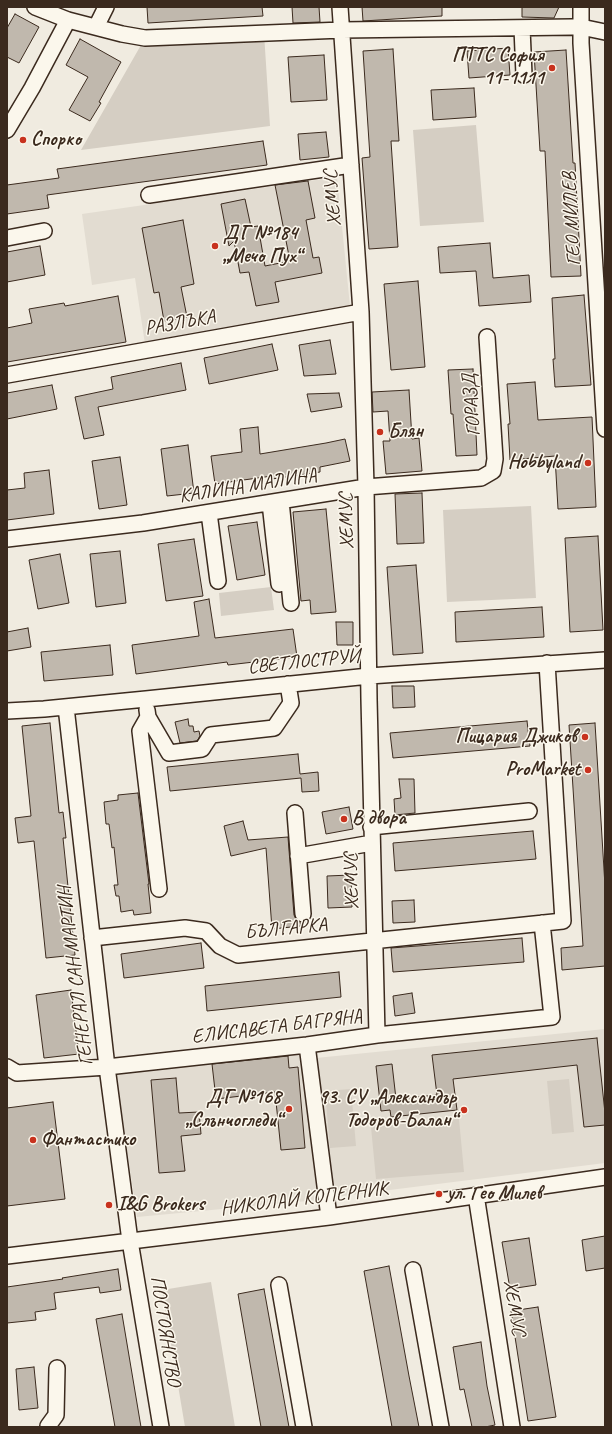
<!DOCTYPE html>
<meta charset="utf-8">
<style>
body{margin:0}
#map{position:relative;width:612px;height:1434px;overflow:hidden;background:#f0ebe0;font-family:Caveat,sans-serif}
canvas{display:block}
.frame{position:absolute;inset:0;border:8px solid #3b2a1e;pointer-events:none}
</style>
<div id="map">
<canvas width="612" height="1434"></canvas>
<div class="frame"></div>
</div>
<script>
const context = document.querySelector('canvas').getContext('2d');
context.lineJoin = 'round';
function fillPath(path, color) { context.fillStyle = color; context.fill(path, 'evenodd'); }
const shape = rows => new Path2D(rows.map(r => 'M' + r).join(''));
function stroke(path, color, width, dash) { context.strokeStyle = color; context.lineWidth = width; context.lineCap = dash ? 'butt' : 'round'; context.setLineDash(dash || []); context.stroke(path); }
function write(font, color, halo, rows, align = 'center') {
  context.font = font + ' Caveat,sans-serif'; context.lineWidth = 3; context.setLineDash([]); context.textBaseline = 'middle'; context.strokeStyle = halo; context.fillStyle = color; for (const [text, x, y, turn = 0] of rows) {
    context.save(); context.translate(x, y); context.rotate((+turn || 0) * Math.PI / 180); context.textAlign = isNaN(turn) ? turn : align; if (halo) context.strokeText(text, 0, 0); context.fillText(text, 0, 0); context.restore();
  }
}
fillPath(shape([
 [337,177,350,306,145,344,135,278,92,285,82,214],
 [605,1029,605,1163,334,1197,316,1058],
 [300,1054,318,1200,137,1217,116,1074]
]), '#e2dcd1');
fillPath(shape([
 [264,33,270,126,81,150,145,38],
 [476,125,484,222,420,226,413,130],
 [531,506,536,598,447,602,443,510],
 [271,587,274,610,221,616,219,593],
 [569,1079,574,1132,552,1134,547,1081],
 [351,1089,356,1146,330,1148,325,1091],
 [459,1119,464,1172,376,1179,371,1127],
 [211,1282,235,1427,185,1427,162,1290]
]), '#d5cec3');
const building = shape([
 [147,7,262,7,263,16,148,23,147,7],
 [292,7,319,7,320,22,293,23,292,7],
 [362,7,442,7,442,16,363,21,362,7],
 [522,7,559,7,554,18,522,17,522,7],
 [15,14,39,27,19,63,7,57,7,28,15,14],
 [80,39,121,62,99,102,101,103,90,121,69,110,88,77,66,65,80,39],
 [508,48,510,75,469,78,467,51,508,48],
 [393,49,399,141,391,141,398,247,369,249,362,158,370,157,363,51,393,49],
 [566,50,573,163,575,163,581,276,551,277,545,151,540,151,534,52,566,50],
 [324,55,327,100,291,102,288,57,324,55],
 [474,88,476,117,433,120,431,90,474,88],
 [326,132,329,157,300,160,298,134,326,132],
 [263,141,267,165,47,195,49,208,7,214,7,185,59,178,57,169,263,141],
 [308,181,315,218,306,220,313,258,319,257,322,273,275,282,279,302,256,306,249,272,240,273,234,241,229,246,221,204,245,199,251,227,258,226,265,266,290,261,275,185,308,181],
 [183,220,194,284,181,287,187,317,164,321,159,292,154,293,142,228,183,220],
 [490,243,493,278,529,275,531,302,479,306,476,271,440,273,438,247,490,243],
 [40,246,45,275,7,282,7,252,40,246],
 [418,281,425,367,391,370,384,284,418,281],
 [584,295,591,385,555,387,553,359,555,359,552,298,584,295],
 [118,296,126,342,7,362,7,328,32,323,29,309,64,303,65,306,118,296],
 [330,340,336,374,304,376,299,345,330,340],
 [272,344,278,370,209,384,204,358,272,344],
 [181,363,186,390,98,407,104,435,84,439,75,397,113,389,111,377,181,363],
 [473,369,477,455,456,456,453,414,451,414,448,370,473,369],
 [535,382,538,420,592,417,596,507,558,509,555,456,510,460,508,424,510,424,507,384,535,382],
 [52,385,57,409,7,419,7,393,52,385],
 [409,390,412,439,419,438,422,471,386,474,383,441,390,441,388,411,373,412,372,392,409,390],
 [339,393,342,407,311,412,307,394,339,393],
 [258,427,260,454,326,443,345,439,350,461,320,467,320,472,272,479,272,476,215,484,211,456,242,452,240,429,258,427],
 [188,445,194,493,167,496,161,449,188,445],
 [120,457,127,505,99,509,92,461,120,457],
 [49,470,54,514,7,520,7,490,25,488,24,473,49,470],
 [422,493,424,543,397,544,395,494,422,493],
 [326,509,336,612,311,614,310,600,301,601,293,512,326,509],
 [257,522,265,575,237,580,228,526,257,522],
 [598,536,603,630,570,632,565,538,598,536],
 [194,539,203,596,166,601,158,544,194,539],
 [120,551,126,603,96,607,90,554,120,551],
 [60,554,69,603,38,609,29,560,60,554],
 [416,565,423,653,393,655,387,567,416,565],
 [209,599,215,638,293,629,297,657,228,665,227,662,136,674,132,645,199,636,194,602,209,599],
 [542,607,544,637,456,642,455,612,542,607],
 [336,622,353,622,353,645,337,645,336,622],
 [28,628,31,647,7,651,7,632,28,628],
 [110,645,113,675,44,681,41,652,110,645],
 [392,686,414,686,415,707,393,708,392,686],
 [188,719,189,726,193,726,194,732,199,731,200,736,197,741,180,743,175,722,188,719],
 [527,721,530,746,393,758,390,733,527,721],
 [50,723,59,813,63,812,66,838,63,838,75,955,46,958,34,841,18,843,15,818,31,816,22,726,50,723],
 [595,723,605,886,605,966,562,970,561,948,583,946,569,725,595,723],
 [298,754,300,774,318,772,319,791,302,792,301,778,170,791,167,767,298,754],
 [399,779,414,779,415,813,395,815,394,799,401,798,399,779],
 [138,793,149,884,148,884,151,913,134,915,133,910,121,912,119,896,116,896,114,885,118,885,114,847,112,848,109,824,106,824,104,802,118,800,118,795,138,793],
 [349,807,353,829,326,834,322,812,349,807],
 [243,821,248,840,288,837,294,915,296,919,300,922,301,926,272,929,266,848,231,856,224,826,243,821],
 [533,831,536,859,395,871,393,843,533,831],
 [351,875,352,907,328,908,327,876,351,875],
 [414,900,415,922,393,923,392,901,414,900],
 [522,938,524,962,393,972,391,948,522,938],
 [201,943,204,968,124,978,121,954,201,943],
 [339,972,341,997,207,1011,205,986,339,972],
 [71,990,79,1054,44,1058,36,995,71,990],
 [412,993,415,1013,395,1016,393,996,412,993],
 [597,1038,605,1113,605,1125,584,1127,577,1065,453,1079,457,1110,391,1117,390,1110,381,1111,376,1066,392,1064,396,1099,437,1095,432,1055,597,1038],
 [288,1056,289,1068,298,1067,305,1148,281,1150,275,1092,216,1099,212,1064,288,1056],
 [176,1078,179,1113,199,1112,201,1134,181,1136,185,1171,159,1173,151,1080,176,1078],
 [53,1102,65,1199,7,1206,7,1108,53,1102],
 [605,1236,605,1268,586,1271,582,1240,605,1236],
 [529,1238,536,1285,510,1289,502,1242,529,1238],
 [389,1266,409,1376,419,1427,392,1427,364,1271,389,1266],
 [118,1269,121,1290,100,1293,99,1287,54,1293,56,1309,35,1312,36,1320,7,1323,7,1287,63,1279,62,1278,118,1269],
 [264,1289,275,1350,289,1427,261,1427,238,1294,264,1289],
 [538,1307,556,1417,528,1421,511,1311,538,1307],
 [122,1314,141,1427,115,1427,96,1319,122,1314],
 [481,1342,487,1386,495,1425,485,1427,472,1427,464,1389,460,1390,453,1347,481,1342],
 [34,1367,38,1408,19,1410,16,1369,34,1367]
]);
fillPath(building, '#c0b8ad');
stroke(building, '#3b2a1e', 1);
const minor = shape([
 [35,7,68,20,122,34,145,38,342,30,572,27,581,27,605,32],
 [340,7,361,312,366,487,369,699,377,1035],
 [581,7,581,43,605,429],
 [96,27,106,7],
 [522,28,524,75],
 [7,130,32,88,68,20],
 [149,195,351,165],
 [7,238,44,231],
 [7,375,361,312],
 [281,501,291,603],
 [270,503,279,584],
 [209,513,218,581],
 [7,539,143,523,366,487,481,478,493,471,495,459,487,337],
 [66,707,107,1067,130,1241,161,1427],
 [147,710,148,717,140,731,159,889],
 [7,711,44,709,146,699,369,676,605,660],
 [148,717,169,753,202,749,211,735,274,728,291,703,288,684],
 [295,813,303,914],
 [371,827,529,811],
 [298,856,372,843],
 [92,938,185,928,206,931,220,946,238,955,563,921,547,663],
 [307,1045,329,1217],
 [7,1067,17,1073,107,1067,307,1045,377,1035,552,1017,542,923],
 [476,1195,512,1427],
 [7,1256,329,1217,605,1177],
 [413,1270,441,1427],
 [279,1285,304,1427],
 [48,1426,56,1415,57,1368]
]);
stroke(minor, '#3b2a1e', 18);
stroke(minor, '#fbf7ec', 15);
for (const [x, y, r, color] of [
 [552,68,4,"#c8321e"],
 [23,140,4,"#c8321e"],
 [215,246,4,"#c8321e"],
 [380,432,4,"#c8321e"],
 [588,463,4,"#c8321e"],
 [585,737,4,"#c8321e"],
 [588,770,4,"#c8321e"],
 [344,819,4,"#c8321e"],
 [289,1109,4,"#c8321e"],
 [464,1110,4,"#c8321e"],
 [33,1140,4,"#c8321e"],
 [439,1194,4,"#c8321e"],
 [109,1205,4,"#c8321e"]
]) { const dot = new Path2D(); dot.arc(x, y, r, 0, 2 * Math.PI); context.fillStyle = color; context.fill(dot); stroke(dot, '#fbf7ec', 1.5); }
write('bold 20px', '#3b2a1e', '#fbf7ec', [
 ["ПТТС София",544,56,"right"],
 ["11-1111",544,79,"right"],
 ["Спорко",31,140],
 ["ДГ №184",223,234],
 ["„Мечо Пух“",223,257],
 ["Блян",388,432],
 ["Hobbyland",580,463,"right"],
 ["Пицария Джиков",577,737,"right"],
 ["ProMarket",580,770,"right"],
 ["В двора",352,819],
 ["ДГ №168",281,1098,"right"],
 ["„Слънчогледи“",281,1121,"right"],
 ["93. СУ „Александър",456,1098,"right"],
 ["Тодоров-Балан“",456,1121,"right"],
 ["Фантастико",41,1140],
 ["ул. Гео Милев",447,1194],
 ["I&G Brokers",117,1205]
], 'left');
write('20px', '#3b2a1e', '#fbf7ec', [
 ["ХЕМУС",333,198,-94],
 ["ГЕО МИЛЕВ",572,219,-93],
 ["РАЗЛЪКА",180,323,-10],
 ["ГОРАЗД",472,405,-94],
 ["КАЛИНА МАЛИНА",248,486,-9],
 ["ХЕМУС",347,521,-91],
 ["СВЕТЛОСТРУЙ",304,662,-6],
 ["ХЕМУС",352,881,-91],
 ["БЪЛГАРКА",286,929,-6],
 ["ГЕНЕРАЛ САН МАРТИН",76,976,-97],
 ["ЕЛИСАВЕТА БАГРЯНА",277,1027,-7],
 ["НИКОЛАЙ КОПЕРНИК",304,1199,-7],
 ["ХЕМУС",514,1308,81],
 ["ПОСТОЯНСТВО",165,1331,81]
]);
</script>
